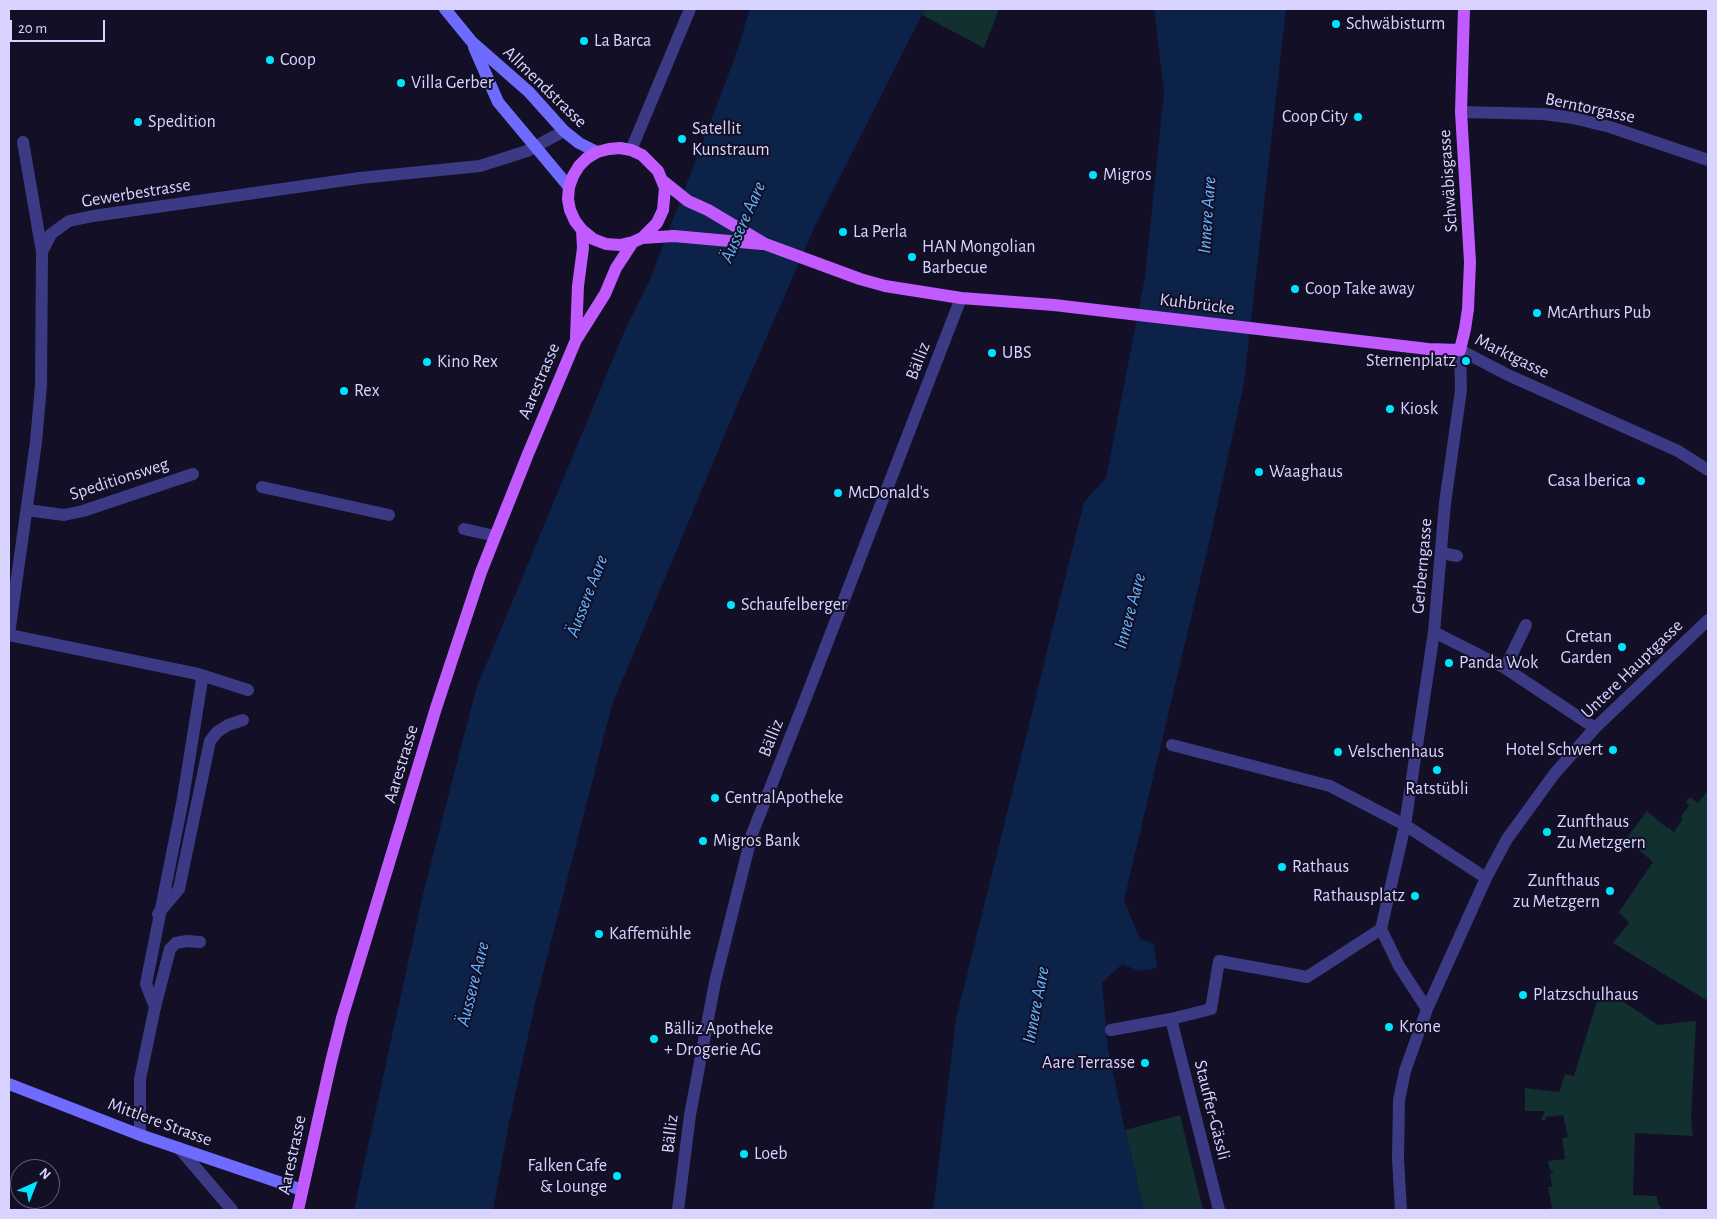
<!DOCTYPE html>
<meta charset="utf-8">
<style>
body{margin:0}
#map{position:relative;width:1717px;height:1219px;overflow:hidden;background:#130f26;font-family:"Alegreya Sans",sans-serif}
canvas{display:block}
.frame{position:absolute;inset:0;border:10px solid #d9d4ff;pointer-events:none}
.north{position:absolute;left:10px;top:1159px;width:50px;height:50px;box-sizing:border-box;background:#130f26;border:1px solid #625e7d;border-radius:50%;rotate:44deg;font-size:14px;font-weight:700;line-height:20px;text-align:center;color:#d9d4ff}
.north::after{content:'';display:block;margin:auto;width:18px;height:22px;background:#00e5ff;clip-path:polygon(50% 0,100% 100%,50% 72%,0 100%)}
.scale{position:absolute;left:10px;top:20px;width:95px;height:22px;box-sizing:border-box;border:2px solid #d9d4ff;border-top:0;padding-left:6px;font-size:15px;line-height:18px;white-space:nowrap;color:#d9d4ff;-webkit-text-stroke:4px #130f26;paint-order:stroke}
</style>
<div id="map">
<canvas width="1717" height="1219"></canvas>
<div class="frame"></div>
<div class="north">N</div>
<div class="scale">20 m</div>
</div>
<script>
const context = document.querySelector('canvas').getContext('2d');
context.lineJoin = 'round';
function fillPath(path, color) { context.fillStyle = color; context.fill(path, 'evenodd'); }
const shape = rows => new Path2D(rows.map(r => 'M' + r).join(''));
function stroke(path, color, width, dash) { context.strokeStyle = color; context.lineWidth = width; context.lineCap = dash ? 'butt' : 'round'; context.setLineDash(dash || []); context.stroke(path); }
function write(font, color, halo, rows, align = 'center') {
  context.font = font + ' "Alegreya Sans",sans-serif'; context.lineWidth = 4; context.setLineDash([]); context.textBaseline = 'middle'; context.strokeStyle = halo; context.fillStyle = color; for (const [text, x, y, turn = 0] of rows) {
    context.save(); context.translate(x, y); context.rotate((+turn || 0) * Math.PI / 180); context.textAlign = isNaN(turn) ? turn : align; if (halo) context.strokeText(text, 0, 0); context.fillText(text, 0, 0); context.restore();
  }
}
fillPath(shape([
 [925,9,999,9,984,48,922,15],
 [1708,790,1708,1001,1613,943,1629,923,1619,912,1653,862,1626,839,1647,811,1667,828,1668,827,1674,832,1683,819,1681,817,1689,805,1686,802,1689,798,1690,797,1698,803],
 [1621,1000,1658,1025,1696,1021,1691,1118,1693,1136,1635,1133,1633,1195,1657,1196,1658,1204,1662,1209,1695,1210,1546,1210,1552,1208,1548,1187,1552,1187,1550,1173,1553,1173,1552,1170,1550,1171,1548,1161,1565,1159,1562,1138,1568,1137,1563,1115,1546,1117,1545,1120,1541,1120,1545,1111,1525,1111,1525,1088,1559,1092,1565,1074,1574,1076,1597,1001],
 [1180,1115,1203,1210,1144,1210,1125,1130]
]), '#12302f');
fillPath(shape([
 [750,9,925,9,815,226,741,396,612,705,535,1004,509,1123,493,1210,354,1210,423,894,476,689,625,330,649,282,734,60],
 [1154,9,1286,9,1244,383,1212,530,1124,900,1140,939,1154,944,1157,968,1139,971,1122,964,1102,983,1108,1049,1125,1130,1144,1210,933,1210,956,1019,1084,502,1106,478,1145,277,1164,92]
]), '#0c2248');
stroke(shape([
 [23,142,42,252],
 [262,487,389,515],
 [27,510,64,515,83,511,193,474],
 [464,529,495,536],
 [198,674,248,690],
 [1172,745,1330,786,1405,825],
 [158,914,179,889,210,741,217,732,228,725,243,720],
 [155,1007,170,949,176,943,187,941,200,942],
 [1171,1019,1211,1009,1219,961,1307,977,1381,929],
 [179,1148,232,1210]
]), '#3d3a85', 12);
stroke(shape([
 [1461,112,1544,114,1573,118,1610,127,1708,160],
 [631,150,690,9],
 [1442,553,1457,556],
 [1434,632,1505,668,1595,728],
 [9,634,36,442,41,385,42,252,51,234,69,221,93,216,360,178,480,166,527,151,564,131],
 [9,635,198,674,202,680,182,804,146,984,155,1007,140,1079,140,1135],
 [1505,668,1526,625],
 [1405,825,1486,878],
 [1427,1009,1399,966,1381,929,1405,825,1434,632,1445,503,1461,390,1460,350,1508,375,1678,451,1708,470],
 [1111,1030,1171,1019,1219,1210],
 [678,1210,690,1115,715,982,752,834,805,700,961,298],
 [1401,1210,1398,1159,1399,1100,1405,1071,1427,1009,1486,878,1507,839,1555,773,1595,728,1708,620]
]), '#3d3a85', 12);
stroke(shape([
 [445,9,472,42,529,92,564,131,579,143,597,152],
 [474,47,498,102,569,187],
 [9,1084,140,1135,302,1190]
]), '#6f6bff', 12);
stroke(shape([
 [663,181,688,201,708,210,765,244,860,279,885,286,961,298,1054,305,1428,349,1460,350,1465,329,1468,309,1470,262,1461,112,1464,9],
 [642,238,657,223,663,210,665,188,658,171,642,155,631,150,620,148,609,149,597,152,587,158,579,166,573,176,569,187,568,199,570,210,575,221,582,230,593,239,606,244,620,245,633,242,642,238,674,236,762,244],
 [576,337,578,286,583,248,582,230],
 [298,1210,331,1062,342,1018,436,708,481,572,528,454,576,340,605,294,616,268,633,242]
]), '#c25bff', 12);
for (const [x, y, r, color] of [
 [1336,24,5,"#00e5ff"],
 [584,41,5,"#00e5ff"],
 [270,60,5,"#00e5ff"],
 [401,83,5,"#00e5ff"],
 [1358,117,5,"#00e5ff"],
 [138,122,5,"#00e5ff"],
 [682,139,5,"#00e5ff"],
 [1093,175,5,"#00e5ff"],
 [843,232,5,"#00e5ff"],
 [912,257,5,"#00e5ff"],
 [1295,289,5,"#00e5ff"],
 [1537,313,5,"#00e5ff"],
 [992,353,5,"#00e5ff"],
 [1466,361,5,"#00e5ff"],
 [427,362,5,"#00e5ff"],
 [344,391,5,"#00e5ff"],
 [1390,409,5,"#00e5ff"],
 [1259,472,5,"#00e5ff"],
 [1641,481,5,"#00e5ff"],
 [838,493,5,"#00e5ff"],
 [731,605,5,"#00e5ff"],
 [1622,647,5,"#00e5ff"],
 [1449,663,5,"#00e5ff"],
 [1613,750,5,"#00e5ff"],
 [1338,752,5,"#00e5ff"],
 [1437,770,5,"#00e5ff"],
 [715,798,5,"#00e5ff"],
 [1547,832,5,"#00e5ff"],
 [703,841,5,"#00e5ff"],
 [1282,867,5,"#00e5ff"],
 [1610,891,5,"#00e5ff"],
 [1415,896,5,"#00e5ff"],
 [599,934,5,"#00e5ff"],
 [1523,995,5,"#00e5ff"],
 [1389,1027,5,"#00e5ff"],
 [654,1039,5,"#00e5ff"],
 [1145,1063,5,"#00e5ff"],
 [744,1154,5,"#00e5ff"],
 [617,1176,5,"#00e5ff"]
]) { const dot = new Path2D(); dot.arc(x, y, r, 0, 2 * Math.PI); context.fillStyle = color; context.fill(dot); stroke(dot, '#130f26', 2); }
write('18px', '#d9d4ff', '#130f26', [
 ["Schwäbisturm",1346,24],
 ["La Barca",594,41],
 ["Coop",280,60],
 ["Villa Gerber",411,83],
 ["Coop City",1348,117,"right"],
 ["Spedition",148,122],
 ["Satellit",692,129],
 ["Kunstraum",692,150],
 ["Migros",1103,175],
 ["La Perla",853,232],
 ["HAN Mongolian",922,247],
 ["Barbecue",922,268],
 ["Coop Take away",1305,289],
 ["McArthurs Pub",1547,313],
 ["UBS",1002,353],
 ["Sternenplatz",1456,361,"right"],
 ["Kino Rex",437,362],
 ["Rex",354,391],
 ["Kiosk",1400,409],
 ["Waaghaus",1269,472],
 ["Casa Iberica",1631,481,"right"],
 ["McDonald's",848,493],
 ["Schaufelberger",741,605],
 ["Cretan",1612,637,"right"],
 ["Garden",1612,658,"right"],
 ["Panda Wok",1459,663],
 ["Hotel Schwert",1603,750,"right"],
 ["Velschenhaus",1348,752],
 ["Ratstübli",1437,789,"center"],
 ["CentralApotheke",725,798],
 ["Zunfthaus",1557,822],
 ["Zu Metzgern",1557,843],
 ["Migros Bank",713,841],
 ["Rathaus",1292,867],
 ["Zunfthaus",1600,881,"right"],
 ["zu Metzgern",1600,902,"right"],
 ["Rathausplatz",1405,896,"right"],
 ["Kaffemühle",609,934],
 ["Platzschulhaus",1533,995],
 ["Krone",1399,1027],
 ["Bälliz Apotheke",664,1029],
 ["+ Drogerie AG",664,1050],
 ["Aare Terrasse",1135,1063,"right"],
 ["Loeb",754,1154],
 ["Falken Cafe",607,1166,"right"],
 ["& Lounge",607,1187,"right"]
], 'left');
write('18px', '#d9d4ff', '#130f26', [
 ["Allmendstrasse",545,87,44],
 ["Berntorgasse",1590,108,12],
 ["Schwäbisgasse",1448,181,-94],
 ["Gewerbestrasse",136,193,-9],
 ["Kuhbrücke",1197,304,7],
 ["Marktgasse",1512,356,26],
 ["Bälliz",918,361,-69],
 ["Aarestrasse",539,381,-67],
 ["Speditionsweg",119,479,-18],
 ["Gerberngasse",1422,566,-85],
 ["Untere Hauptgasse",1632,669,-44],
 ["Bälliz",771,738,-68],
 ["Aarestrasse",401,764,-73],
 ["Stauffer-Gässli",1212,1110,76],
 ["Mittlere Strasse",160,1122,20],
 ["Bälliz",670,1134,-83],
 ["Aarestrasse",292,1155,-78]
]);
write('italic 19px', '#62b6ff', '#130f26', [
 ["Innere Aare",1207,215,-86],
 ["Äussere Aare",743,222,-66],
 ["Äussere Aare",587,596,-69],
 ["Innere Aare",1130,611,-75],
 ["Äussere Aare",473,984,-76],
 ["Innere Aare",1036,1005,-79]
]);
</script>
